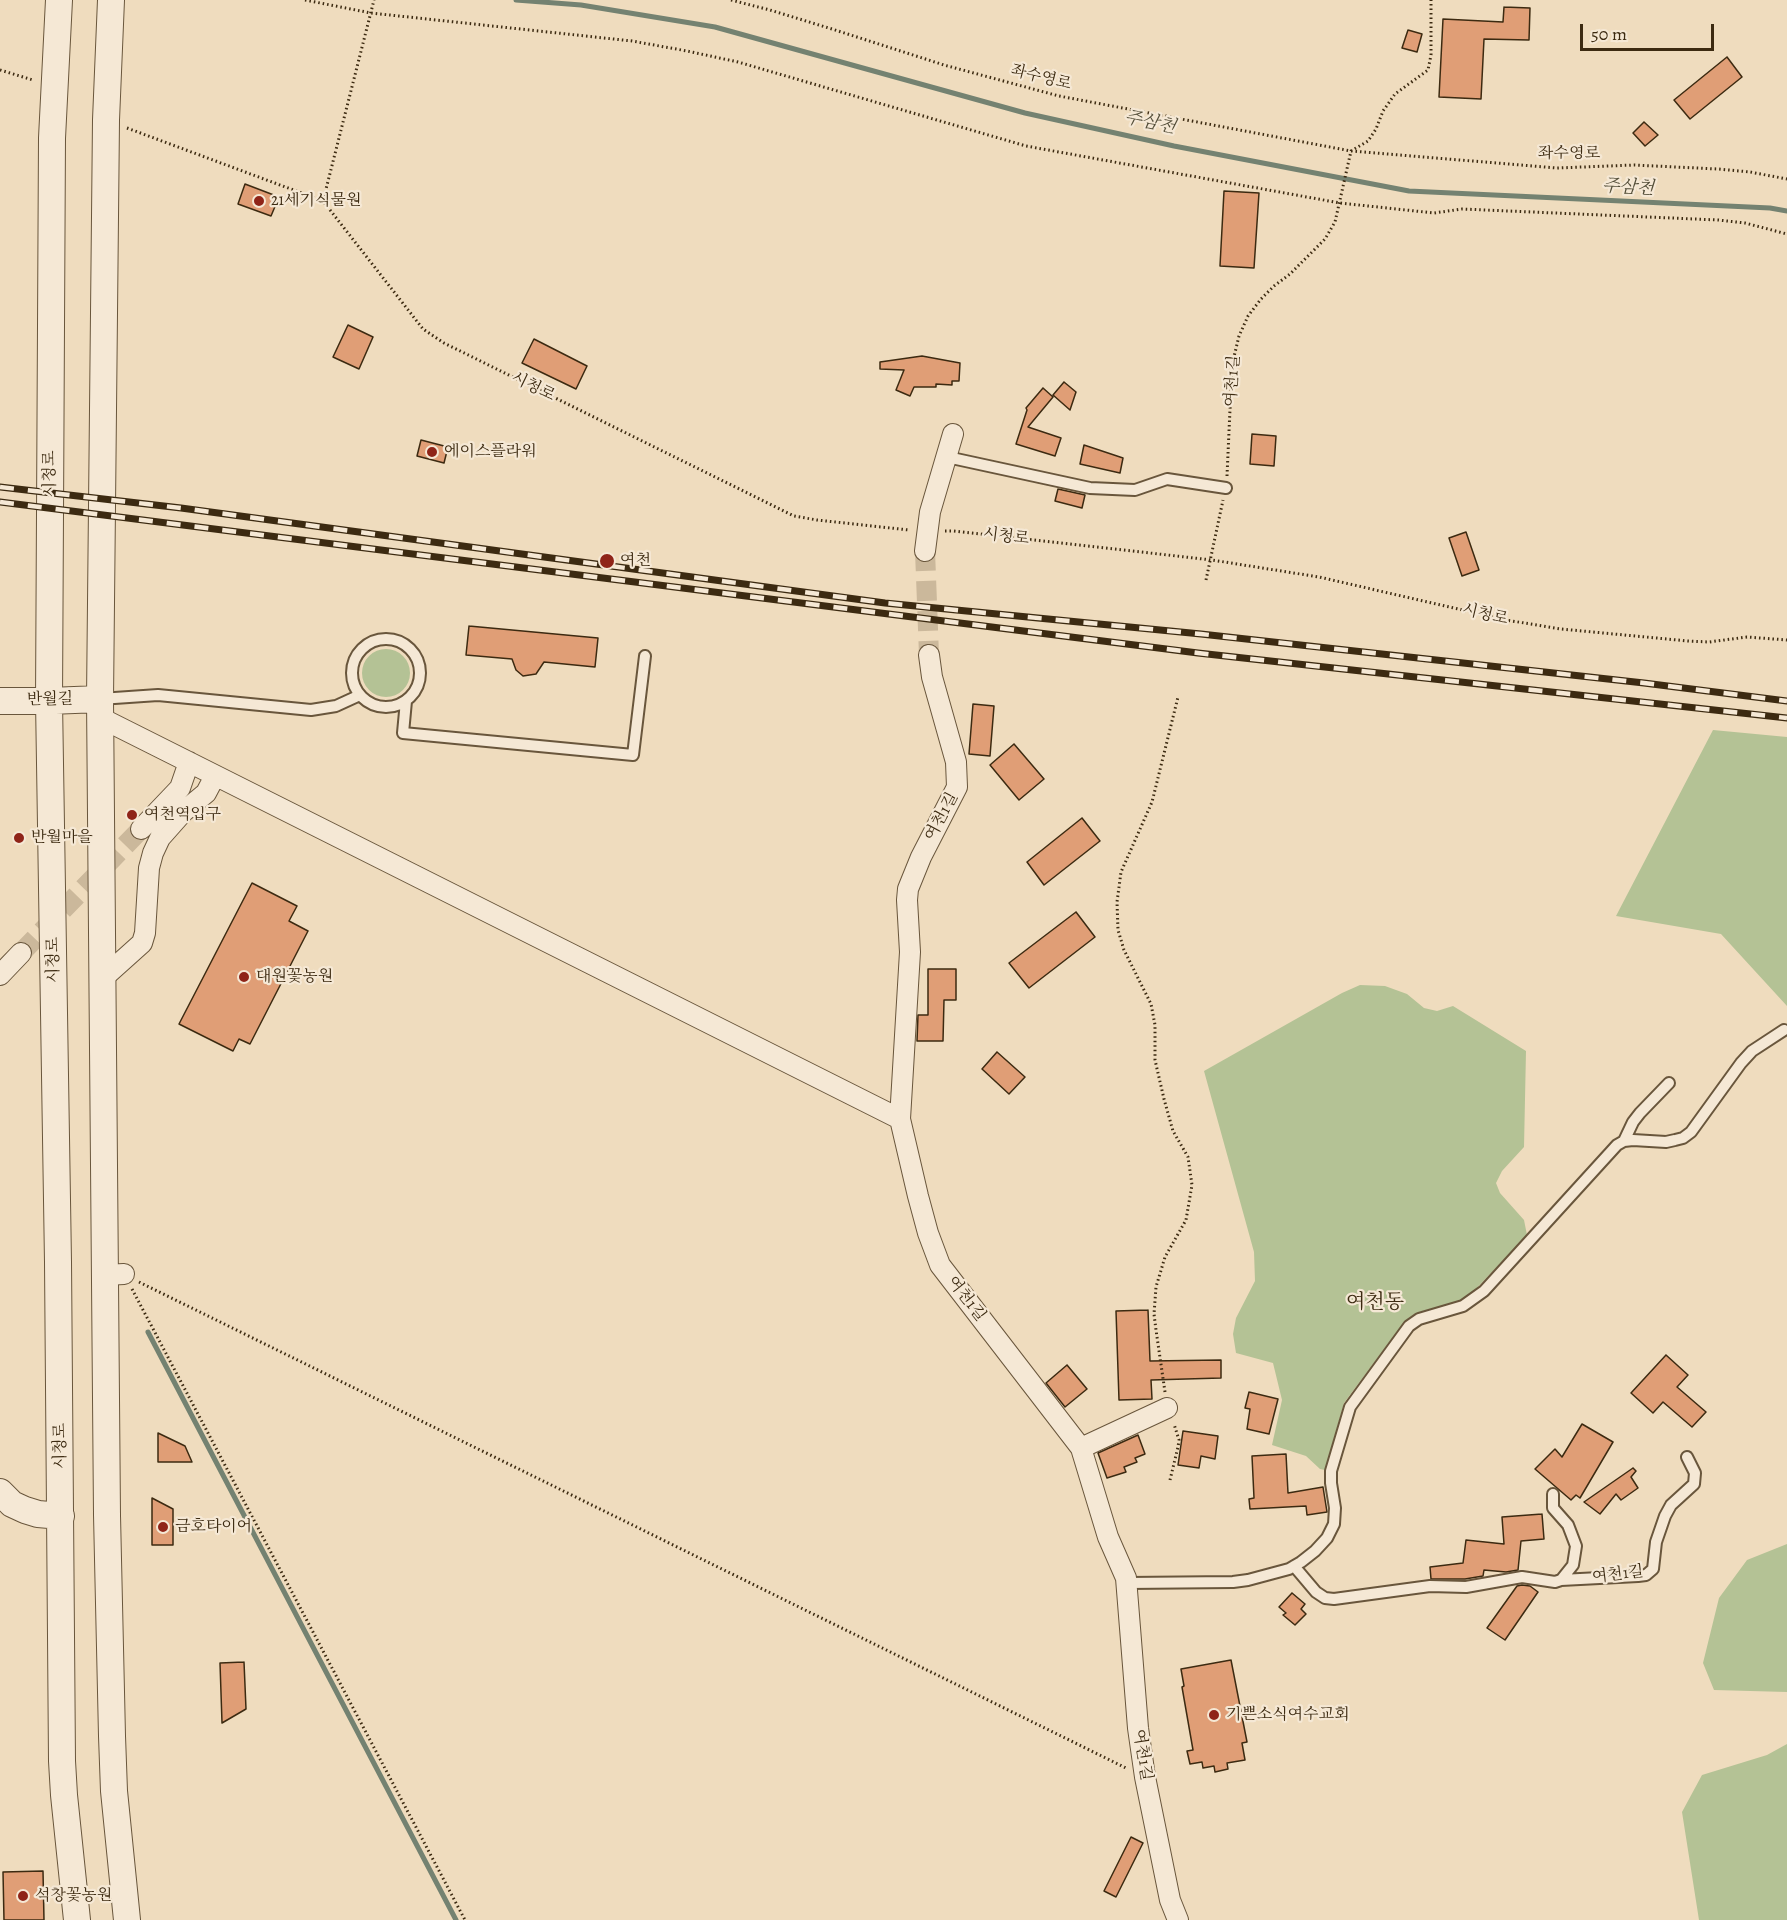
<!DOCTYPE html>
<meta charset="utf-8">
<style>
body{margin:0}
#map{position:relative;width:1787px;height:1920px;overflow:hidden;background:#efdcbe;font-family:Alegreya,serif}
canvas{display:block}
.scale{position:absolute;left:1580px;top:24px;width:134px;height:27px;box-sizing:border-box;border:3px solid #3c2a11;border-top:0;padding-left:8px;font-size:18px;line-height:21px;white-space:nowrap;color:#3c2a11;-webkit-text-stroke:4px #f5e8d5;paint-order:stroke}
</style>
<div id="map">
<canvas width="1787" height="1920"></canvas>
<div class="scale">50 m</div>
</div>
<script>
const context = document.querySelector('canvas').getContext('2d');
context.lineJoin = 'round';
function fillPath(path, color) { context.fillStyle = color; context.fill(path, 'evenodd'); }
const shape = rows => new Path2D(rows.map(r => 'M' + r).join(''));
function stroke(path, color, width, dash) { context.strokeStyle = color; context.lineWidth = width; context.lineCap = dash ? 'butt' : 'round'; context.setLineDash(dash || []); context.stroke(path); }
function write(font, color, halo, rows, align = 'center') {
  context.font = font + ' Alegreya,"Noto Serif KR",serif'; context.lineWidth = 4.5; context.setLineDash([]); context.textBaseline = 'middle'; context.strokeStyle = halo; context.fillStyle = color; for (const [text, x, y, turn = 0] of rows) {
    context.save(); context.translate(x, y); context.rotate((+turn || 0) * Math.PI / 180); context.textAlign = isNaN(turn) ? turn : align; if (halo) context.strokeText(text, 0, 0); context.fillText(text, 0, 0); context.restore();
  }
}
fillPath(shape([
 '362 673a24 24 0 1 1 48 0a24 24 0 1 1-48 0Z',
 [1713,730,1787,737,1787,1006,1721,934,1616,916],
 [1360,985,1385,986,1407,994,1424,1008,1437,1011,1453,1006,1526,1051,1524,1147,1502,1171,1496,1183,1500,1193,1524,1220,1527,1235,1472,1293,1459,1301,1416,1313,1405,1321,1344,1403,1325,1470,1320,1469,1306,1456,1272,1445,1282,1400,1273,1363,1236,1353,1233,1334,1236,1318,1255,1281,1254,1252,1204,1071,1342,993],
 [1787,1544,1787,1692,1714,1690,1703,1663,1719,1598,1747,1560],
 [1787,1744,1787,1920,1699,1920,1682,1812,1702,1775,1767,1755]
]), '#b4c295');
stroke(shape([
 [516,0,581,5,715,27,1025,113,1174,146,1409,191,1770,208,1787,211],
 [148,1332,456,1920]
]), '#748271', 5);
const building = shape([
 [1504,7,1530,8,1529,40,1484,39,1481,99,1439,97,1443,19,1503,22,1504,7],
 [1408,30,1422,34,1417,52,1402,48,1408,30],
 [1727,57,1742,77,1690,119,1674,100,1727,57],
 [1644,122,1658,135,1645,146,1633,133,1644,122],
 [245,184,279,197,271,216,238,204,245,184],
 [1224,191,1259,193,1254,268,1220,266,1224,191],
 [348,325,373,337,359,369,333,357,348,325],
 [534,339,587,366,576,389,522,363,534,339],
 [922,356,960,363,959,381,952,381,952,385,936,384,936,387,914,387,910,396,896,390,904,370,880,369,880,362,922,356],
 [1064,382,1076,392,1070,410,1053,395,1064,382],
 [1043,388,1053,397,1028,427,1061,438,1055,456,1016,444,1027,410,1026,408,1043,388],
 [1252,434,1276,436,1274,466,1250,464,1252,434],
 [421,440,448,447,444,463,417,456,421,440],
 [1084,445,1123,458,1120,473,1080,464,1084,445],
 [1058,489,1085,495,1082,508,1055,501,1058,489],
 [1466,532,1479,570,1462,576,1449,538,1466,532],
 [469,626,598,638,595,667,544,662,536,674,523,676,516,670,512,659,466,655,469,626],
 [973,704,994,706,990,756,969,754,973,704],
 [1014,744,1044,779,1019,800,990,765,1014,744],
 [1082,818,1100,841,1044,885,1027,862,1082,818],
 [252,883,297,906,289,921,308,931,250,1044,239,1039,233,1051,179,1024,252,883],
 [1076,912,1095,937,1029,988,1009,963,1076,912],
 [928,969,956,969,956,1000,944,1000,943,1041,917,1041,918,1015,928,1015,928,969],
 [997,1052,1025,1077,1009,1094,982,1069,997,1052],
 [1148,1310,1150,1361,1221,1360,1221,1378,1151,1380,1152,1399,1119,1400,1116,1311,1148,1310],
 [1666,1355,1688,1375,1677,1387,1706,1412,1692,1427,1663,1402,1653,1413,1631,1393,1666,1355],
 [1067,1365,1087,1389,1065,1407,1046,1383,1067,1365],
 [1249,1392,1278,1399,1269,1434,1247,1429,1250,1409,1245,1408,1249,1392],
 [1582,1424,1613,1442,1580,1498,1576,1495,1571,1500,1535,1469,1555,1449,1562,1457,1582,1424],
 [1183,1431,1218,1436,1215,1459,1201,1456,1199,1468,1178,1465,1183,1431],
 [158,1433,185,1446,192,1462,158,1462,158,1433],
 [1138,1435,1145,1454,1135,1458,1137,1462,1124,1467,1126,1472,1107,1478,1098,1453,1138,1435],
 [1286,1454,1288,1493,1323,1487,1327,1512,1307,1515,1306,1506,1250,1509,1249,1499,1254,1498,1252,1456,1286,1454],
 [1633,1468,1636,1471,1631,1477,1638,1488,1621,1500,1616,1494,1600,1514,1584,1502,1633,1468],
 [152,1498,173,1509,173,1545,152,1545,152,1498],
 [1542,1514,1544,1539,1521,1541,1518,1570,1506,1572,1484,1570,1483,1576,1465,1579,1431,1579,1430,1567,1463,1563,1466,1540,1504,1544,1502,1517,1542,1514],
 [1522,1585,1530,1586,1538,1592,1505,1640,1487,1628,1517,1586,1522,1585],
 [1292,1593,1305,1604,1301,1609,1306,1614,1295,1625,1283,1615,1286,1613,1279,1607,1292,1593],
 [1231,1660,1247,1742,1242,1743,1245,1760,1227,1763,1228,1769,1215,1772,1214,1766,1203,1768,1202,1762,1190,1764,1187,1751,1193,1750,1182,1687,1184,1686,1181,1669,1231,1660],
 [244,1662,246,1709,222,1723,220,1663,244,1662],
 [1131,1837,1143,1843,1116,1897,1104,1891,1131,1837],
 [43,1871,44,1920,4,1920,3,1872,43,1871]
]);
fillPath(building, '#e09e76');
stroke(building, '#3c2a11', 1.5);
stroke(shape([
 [925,551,929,655],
 [21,953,141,829]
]), '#cbb89b', 20, [20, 10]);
const service = shape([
 [947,457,1090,488,1135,490,1167,479,1226,488],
 '352 673a34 34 0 1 1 68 0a34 34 0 1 1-68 0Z',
 [100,699,158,695,311,710,336,706,360,695],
 [406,701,403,733,633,755,645,656],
 [1624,1141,1633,1122,1640,1113,1669,1083],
 [1294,1566,1316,1592,1325,1598,1334,1599,1430,1586,1466,1587,1522,1577,1555,1582,1561,1580,1573,1565,1576,1546,1568,1525,1553,1508,1553,1494],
 [1561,1580,1638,1576,1646,1575,1653,1569,1656,1542,1665,1516,1671,1505,1694,1484,1695,1473,1687,1457],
 [1127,1583,1233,1582,1248,1580,1289,1569,1301,1562,1315,1551,1327,1538,1334,1524,1335,1508,1331,1483,1331,1471,1350,1407,1409,1326,1419,1319,1463,1306,1484,1291,1617,1145,1624,1141,1633,1140,1666,1142,1675,1140,1683,1138,1691,1132,1741,1063,1752,1051,1784,1030]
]);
const minor = shape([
 [925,551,930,512,953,434],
 [929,655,932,677,956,762,957,787,921,857,908,889,907,900,910,952,900,1119,918,1196,928,1233,940,1265,1081,1448,1108,1537,1126,1578,1138,1728,1145,1777,1170,1900,1178,1920],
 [101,718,900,1119],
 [141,829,180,788,189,762],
 [0,975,21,953],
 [103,978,142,943,145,933,149,868,153,853,160,838,183,812,206,793,215,776],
 [105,1275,124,1274],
 [1081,1448,1167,1408]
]);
const tertiary = shape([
 [59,0,52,138,49,701,58,1262,62,1761,64,1795,77,1920],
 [111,0,106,120,100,699,107,1515,112,1736,114,1791,127,1920],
 [0,701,49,701,100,699],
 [0,1492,12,1504,25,1510,38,1514,61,1516]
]);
stroke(service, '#69563c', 14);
stroke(minor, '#69563c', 22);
stroke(tertiary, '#69563c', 28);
stroke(shape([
 [305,0,371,13,632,41,687,51,738,62,1026,146,1340,203,1434,213,1462,209,1718,220,1745,223,1787,234],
 [731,0,770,10,832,29,944,65,1059,96,1351,151,1557,168,1634,165,1718,169,1750,172,1787,179],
 [0,70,33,80],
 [127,128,323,201,423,329,444,343,794,516,817,520,909,530],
 [323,201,374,0],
 [1227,476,1232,365,1239,336,1248,316,1261,299,1274,286,1290,274,1325,239,1335,222,1351,151,1368,141,1376,129,1383,111,1395,94,1428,70,1431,55,1431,0],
 [945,531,954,531,1212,560,1319,577,1506,620,1561,629,1688,641,1709,642,1747,637,1787,640],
 [1206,580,1223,500],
 [139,1282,1126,1768],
 [132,1289,465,1920],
 [1165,1392,1156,1330,1154,1314,1156,1287,1165,1257,1186,1220,1192,1185,1188,1157,1173,1131,1164,1099,1155,1060,1155,1025,1151,1004,1124,950,1118,930,1117,902,1121,872,1152,802,1178,697],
 [1170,1480,1178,1447,1179,1440,1174,1424]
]), '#3c2a11', 3, [1.5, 3]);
stroke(service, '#f5e8d5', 10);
stroke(minor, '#f5e8d5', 20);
stroke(tertiary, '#f5e8d5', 26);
const rail = shape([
 [0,487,181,508,885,603,1201,634,1644,683,1787,701],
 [0,502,1198,653,1787,718]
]);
stroke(rail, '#3c2a11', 7);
stroke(rail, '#f5e8d5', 4.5, [14]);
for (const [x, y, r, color] of [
 [259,201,6,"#8f2418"],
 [432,452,6,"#8f2418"],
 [607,561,8,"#8f2418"],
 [132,815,6,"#8f2418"],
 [19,838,6,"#8f2418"],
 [244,977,6,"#8f2418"],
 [163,1527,6,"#8f2418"],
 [1214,1715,6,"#8f2418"],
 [23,1896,6,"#8f2418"]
]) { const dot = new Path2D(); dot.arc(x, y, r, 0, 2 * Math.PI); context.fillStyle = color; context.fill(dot); stroke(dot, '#f5e8d5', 2); }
write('16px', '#3c2a11', '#f5e8d5', [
 ["좌수영로",1041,78,14],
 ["좌수영로",1569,154],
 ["여천1길",1233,381,-86],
 ["시청로",533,387,26],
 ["시청로",50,474,-90],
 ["시청로",1006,537,7],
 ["시청로",1485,615,13],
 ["반월길",50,700,-1],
 ["여천1길",942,817,-62],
 ["시청로",54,960,-91],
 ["여천1길",966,1299,52],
 ["시청로",61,1446,-91],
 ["여천1길",1618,1575,-7],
 ["여천1길",1142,1755,81]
]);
write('16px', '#3c2a11', '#f5e8d5', [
 ["21세기식물원",271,201],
 ["에이스플라워",444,452],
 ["여천",620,561],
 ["여천역입구",144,815],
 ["반월마을",31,838],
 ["대원꽃농원",256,977],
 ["금호타이어",175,1527],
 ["기쁜소식여수교회",1226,1715],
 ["석창꽃농원",35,1896]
], 'left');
write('italic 18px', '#544e39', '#f5e8d5', [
 ["주삼천",1150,123,12],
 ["주삼천",1628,188,3]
]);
write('20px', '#3c2a11', '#f5e8d5', [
 ["여천동",1375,1303]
]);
</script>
